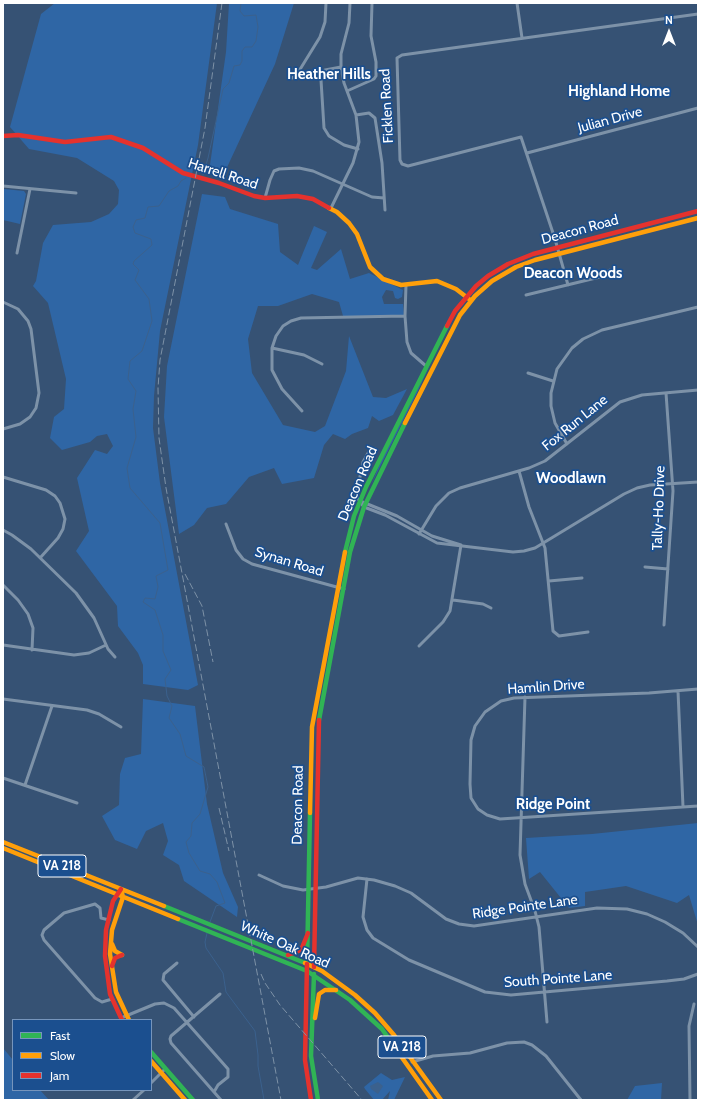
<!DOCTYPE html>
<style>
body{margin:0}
#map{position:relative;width:701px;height:1103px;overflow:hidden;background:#365274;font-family:Cabin,sans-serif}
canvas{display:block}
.frame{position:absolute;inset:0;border:4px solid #fff;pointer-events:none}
.legend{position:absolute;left:12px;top:1019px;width:140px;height:72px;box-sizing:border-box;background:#1b4f8f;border:1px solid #7695bc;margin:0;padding:5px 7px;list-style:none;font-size:12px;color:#fff}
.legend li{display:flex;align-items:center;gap:8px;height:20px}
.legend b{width:20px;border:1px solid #7695bc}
.north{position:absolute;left:649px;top:12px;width:40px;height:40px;-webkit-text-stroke:3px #1b4f8f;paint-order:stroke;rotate:0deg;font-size:11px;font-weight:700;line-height:16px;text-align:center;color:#fff}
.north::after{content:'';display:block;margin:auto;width:14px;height:18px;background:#fff;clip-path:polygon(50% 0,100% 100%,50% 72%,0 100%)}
</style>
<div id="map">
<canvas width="701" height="1103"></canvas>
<div class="frame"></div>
<ul class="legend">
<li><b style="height:5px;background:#30b455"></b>Fast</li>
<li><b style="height:5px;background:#ff9f0a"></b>Slow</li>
<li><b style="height:5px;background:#e5322d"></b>Jam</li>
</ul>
<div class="north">N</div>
</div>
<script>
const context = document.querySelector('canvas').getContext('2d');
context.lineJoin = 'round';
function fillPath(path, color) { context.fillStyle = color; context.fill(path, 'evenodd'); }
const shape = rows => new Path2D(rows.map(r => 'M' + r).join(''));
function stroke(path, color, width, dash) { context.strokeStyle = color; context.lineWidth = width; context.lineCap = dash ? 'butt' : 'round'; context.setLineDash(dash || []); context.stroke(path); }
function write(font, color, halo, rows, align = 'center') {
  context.font = font + ' Cabin,sans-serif'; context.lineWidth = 3.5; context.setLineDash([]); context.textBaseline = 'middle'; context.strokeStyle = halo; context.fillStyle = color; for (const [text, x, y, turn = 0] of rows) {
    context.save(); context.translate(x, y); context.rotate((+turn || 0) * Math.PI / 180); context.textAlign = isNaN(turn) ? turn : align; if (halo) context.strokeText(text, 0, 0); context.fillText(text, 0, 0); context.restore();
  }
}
fillPath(shape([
 [55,3,217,3,198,145,160,331,154,396,153,428,160,483,198,685,188,690,143,684,143,665,138,653,118,626,117,606,76,551,89,531,77,478,95,450,107,454,113,446,107,434,97,436,90,442,62,450,50,438,54,417,64,409,66,379,48,303,33,286,36,281,43,243,53,225,91,222,109,214,118,204,119,190,114,181,77,158,29,149,10,127,41,14],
 [229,3,294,3,275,64,223,176,209,172,226,52],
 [4,189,24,191,26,194,20,224,3,220],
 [202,194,225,197,230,209,278,224,280,252,298,265,314,226,327,232,311,268,317,270,341,249,350,279,369,273,403,290,402,297,398,299,395,298,393,291,386,290,382,297,384,304,403,304,404,316,343,316,339,302,312,294,278,306,258,306,248,339,252,373,283,425,315,432,325,426,346,371,349,336,373,397,386,398,407,389,393,415,379,421,372,416,368,428,352,434,345,439,333,434,324,445,314,478,282,484,274,468,249,477,226,504,207,508,194,525,179,534,164,417,167,366],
 [431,362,417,393,371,485,384,454],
 [143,699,195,706,207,804,223,873,238,907,237,917,184,881,179,865,163,855,168,841,163,823,146,831,137,849,115,840,102,816,119,805,120,774,125,758,141,754],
 [698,823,698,925,689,895,677,903,626,886,585,892,585,906,569,908,540,872,529,879,526,838,592,834],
 [3,1048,13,1060,13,1090,40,1090,49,1100,3,1100],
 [381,1073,392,1080,405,1077,394,1100,388,1100,390,1091,382,1100,374,1100,365,1089,364,1087],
 [662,1083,661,1100,627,1100,635,1086]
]), '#2f66a5');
fillPath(shape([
 [378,1082,383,1086,378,1094,371,1089,370,1086]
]), '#3b618d');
stroke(shape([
 [203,175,208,158,223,89,229,83,234,66,240,65,242,61,242,51,245,47,252,47,256,41,258,27,256,15,244,16,240,11,241,3],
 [186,178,181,181,178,186,169,191,159,206,148,207,145,218,136,220,133,227,135,233,151,239,152,245,134,261,133,264,139,270,135,280,149,299,152,321,142,351,130,361,128,379,136,391,133,409,136,437,127,468,130,488,160,523,168,570,156,576,158,587,155,599,145,598,143,602,155,610,163,635,163,651,171,670,165,679,167,696,172,706,169,718,180,734,186,756,204,767,208,787,200,814,192,823,191,836,186,842,189,853,200,871,210,874,217,882,225,903,216,906,210,922],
 [207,933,205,942,206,948,223,973,226,992,255,1031,258,1055,258,1066,264,1100]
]), '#3b618d', 1);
stroke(shape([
 [517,3,522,38],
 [341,67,325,70,321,80,324,128,329,136,344,145,358,149],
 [292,78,299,71,320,37,325,22,326,3],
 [347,91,374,79,376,76,376,62,371,36,372,3],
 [356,115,369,113,375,118,382,163,385,210],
 [527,153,698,108],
 [3,186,76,193],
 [265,198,270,180,274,171,279,169,299,168,313,171,372,197,384,198],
 [331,208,353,163,359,142,356,115,344,83,341,67,341,54,349,23,350,3],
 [17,253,30,189],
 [406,285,405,316,407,342,411,353,426,366],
 [568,285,555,239,521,137,408,166,402,164,400,160,397,58,402,55,698,14],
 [526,295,600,277,610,270],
 [3,302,18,309,28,321,31,329,39,393,36,408,30,417,20,424,3,429],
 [272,348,304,355,322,364],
 [528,373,553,381],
 [302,411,282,389,272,370,272,348,276,336,283,326,291,321,301,318,405,316],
 [567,444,555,423,551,406,551,393,557,369,572,348,583,339,602,330,698,307],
 [375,449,371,448,363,462,356,496,364,507,385,515,437,543,513,552,524,551,535,548,624,494,637,488,650,485,698,482],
 [519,471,529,507,545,548,553,631,559,636,588,632],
 [3,477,46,490,55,496,60,503,65,519,63,529,58,538,40,558],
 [360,501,397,516,432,536,461,545],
 [226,524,236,550,243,559,252,564,344,589],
 [3,530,12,535,31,549,76,593,94,618,108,649,115,657],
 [419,534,436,506,449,493,460,488,529,468,545,461,620,402,642,395,698,390],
 [645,567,668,569],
 [549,581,582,578],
 [3,585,18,600,28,614,33,628,32,650],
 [453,600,483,604,491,608],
 [664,625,673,491,666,393],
 [3,645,74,655,89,653,106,645],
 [419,646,443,622,450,611,461,545],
 [698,689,649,693,514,698,501,701,485,712,475,726,471,740,470,784,471,798,478,809,487,815,500,819,698,806],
 [678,691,683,807],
 [525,697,520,855,525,884,535,911,539,927,547,1022],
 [3,699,87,710,99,714,121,727],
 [3,778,77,803],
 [25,785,52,706],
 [259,875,283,886,303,890,326,887,358,878,374,880,395,886,411,893,446,919,459,924,474,926,597,908,627,909,647,914,665,922,683,933,698,947],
 [367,879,363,917,367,930,373,938,409,960,485,992,511,995,667,981,684,979,698,974],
 [109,920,101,918,100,908,95,904,64,913,44,930,42,935,44,940,95,998,102,1002,112,999],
 [177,963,164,974,163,980,194,1017],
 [220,994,171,1036,170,1039,171,1043,221,1100],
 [121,1018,155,1004,164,1003,174,1008,228,1069,228,1077,218,1085,214,1092],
 [412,1062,433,1056,470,1053,507,1043,524,1042,532,1045,546,1056,581,1100],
 [151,1083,165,1069],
 [133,1100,144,1090],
 [690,1100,689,1026,694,1004]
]), '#7d92a8', 3);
stroke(shape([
 [345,552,354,516,366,487,447,326],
 [319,720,350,552,364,507,405,423],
 [164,906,305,963],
 [178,919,307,971,350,1000,382,1029,398,1052],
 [307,964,310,813],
 [314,974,311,1056,318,1100],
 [151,1052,193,1100]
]), '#30b455', 4.5);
stroke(shape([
 [329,208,337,212,349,223,357,234,370,267,383,279,401,285,437,281,456,289,469,299],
 [405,423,460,315,475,296,492,281,516,267,535,260,698,218],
 [310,813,312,727,345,552],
 [3,842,164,906],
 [3,848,178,919],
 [122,893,123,897,112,930,110,954,116,992,129,1020],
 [112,944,115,951,122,955],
 [305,963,322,971,355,995,375,1013,394,1035,441,1100],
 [315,1018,319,994,325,990,336,990],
 [398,1052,432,1100],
 [151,1061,185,1100]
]), '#ff9f0a', 4.5);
stroke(shape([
 [3,136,18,135,65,142,111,137,143,148,183,173,219,183,254,196,265,198,297,196,313,199,329,208],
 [447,326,455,311,476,286,488,276,508,264,533,254,698,211],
 [121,889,113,901,106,930,105,956,110,994,122,1020],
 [288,955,301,950,308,933],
 [307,964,305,1060,311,1100],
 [112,966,115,958,122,955],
 [314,967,319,720]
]), '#e5322d', 4.5);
stroke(shape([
 [222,3,205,128,160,360,158,388,159,438,166,488,281,1100],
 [185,574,202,606,213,662],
 [219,808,229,851],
 [261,974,265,983,280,1005,362,1100]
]), '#7e92a7', 1, [7, 3]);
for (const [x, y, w] of [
 [62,866,48],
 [402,1047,48]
]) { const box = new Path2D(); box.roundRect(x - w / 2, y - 11, w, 22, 3); context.fillStyle = '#1b4f8f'; context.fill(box); stroke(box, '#fff', 1); }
write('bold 13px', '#fff', null, [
 ["VA 218",62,866],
 ["VA 218",402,1047]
]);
write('14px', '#fff', '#1b4f8f', [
 ["Ficklen Road",387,106,-93],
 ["Julian Drive",610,120,-15],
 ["Harrell Road",223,174,18],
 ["Deacon Road",580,230,-15],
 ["Fox Run Lane",575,423,-39],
 ["Deacon Road",358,484,-67],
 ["Tally-Ho Drive",659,508,-88],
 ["Synan Road",289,562,17],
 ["Hamlin Drive",546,687,-4],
 ["Deacon Road",298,805,-89],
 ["Ridge Pointe Lane",525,907,-8],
 ["White Oak Road",285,945,24],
 ["South Pointe Lane",558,979,-4]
]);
write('bold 15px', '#fff', '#1b4f8f', [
 ["Heather Hills",329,75],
 ["Highland Home",619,92],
 ["Deacon Woods",573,274],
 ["Woodlawn",571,479],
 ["Ridge Point",553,805]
]);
</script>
